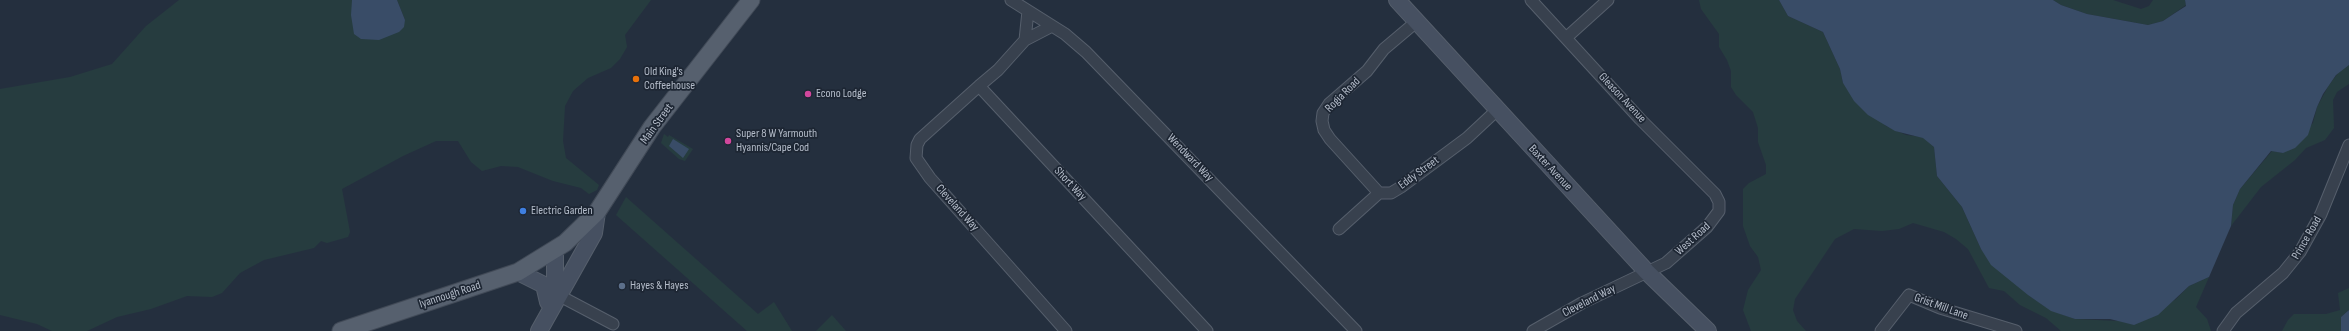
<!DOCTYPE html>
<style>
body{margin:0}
canvas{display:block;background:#242f3e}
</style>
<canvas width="2349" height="331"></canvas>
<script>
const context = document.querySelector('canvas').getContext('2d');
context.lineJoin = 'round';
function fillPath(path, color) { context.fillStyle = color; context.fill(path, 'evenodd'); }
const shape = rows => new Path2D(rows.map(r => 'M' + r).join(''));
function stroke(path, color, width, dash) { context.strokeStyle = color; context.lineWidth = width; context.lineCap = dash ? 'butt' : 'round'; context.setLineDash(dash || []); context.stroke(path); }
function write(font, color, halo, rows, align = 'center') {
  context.font = font + ' "Sofia Sans Condensed",sans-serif'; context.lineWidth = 3.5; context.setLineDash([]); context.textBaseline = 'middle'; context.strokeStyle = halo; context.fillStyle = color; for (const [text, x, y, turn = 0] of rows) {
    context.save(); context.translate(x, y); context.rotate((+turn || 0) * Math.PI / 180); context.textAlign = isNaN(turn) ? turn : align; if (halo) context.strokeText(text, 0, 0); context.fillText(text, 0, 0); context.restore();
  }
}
fillPath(shape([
 [179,0,352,0,352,4,405,20,397,0,651,0,625,35,627,47,620,59,611,68,588,78,573,91,565,106,563,141,566,158,599,185,597,190,589,194,581,188,553,181,518,167,501,166,482,171,471,162,458,141,436,141,403,156,342,189,350,232,348,237,327,243,321,241,314,248,264,260,240,273,222,293,212,297,187,296,151,309,117,317,87,331,52,331,37,324,0,315,0,89,70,77,112,64,146,26],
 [1699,0,1779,0,1788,16,1823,32,1840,69,1843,83,1886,126,1906,135,1923,137,1934,147,1937,176,1962,207,1981,249,2028,295,2051,310,2075,319,2118,321,2175,300,2189,286,2209,277,2196,307,2207,319,2211,331,2061,331,2046,318,2020,305,2004,291,1989,288,1968,249,1956,239,1944,232,1913,223,1899,229,1882,231,1854,229,1835,239,1795,299,1793,310,1797,321,1806,331,1751,331,1743,310,1748,290,1761,270,1758,257,1750,246,1743,226,1743,189,1749,183,1766,174,1766,165,1758,142,1758,128,1753,112,1736,95,1731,87,1731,71,1727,60,1719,47,1719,34,1701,9],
 [2053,0,2113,0,2141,9,2149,6,2153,0,2185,0,2186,5,2163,21,2148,25,2087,14,2061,5],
 [2349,65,2349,84,2337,92,2333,100,2334,128,2325,140,2306,148,2295,160,2261,187,2231,226,2233,205,2240,189,2272,151,2283,153,2313,123,2317,107,2329,85,2341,69],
 [664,134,668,137,669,135,693,149,685,161,679,159,661,143],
 [626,197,758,314,774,302,792,331,747,331,616,215],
 [2349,288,2349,310,2341,317,2341,331,2282,331,2288,320,2294,314,2326,314,2340,310,2338,293],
 [832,315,846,331,816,331]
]), '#263c3f');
fillPath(shape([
 [352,0,397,0,405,20,404,27,399,32,379,40,361,39,354,34,351,15],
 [1779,0,2053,0,2061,5,2087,14,2148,25,2163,21,2175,13,2186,6,2185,0,2349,0,2349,65,2336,75,2323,94,2317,107,2308,135,2295,148,2283,153,2271,151,2240,189,2233,205,2231,226,2209,277,2189,286,2158,315,2134,325,2110,319,2075,319,2051,311,2028,295,1991,265,1981,249,1962,207,1937,176,1934,147,1923,138,1895,131,1868,115,1854,101,1843,83,1840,69,1823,32,1788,16],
 [673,139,689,149,683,158,669,146],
 [2349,310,2349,331,2341,331,2341,317]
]), '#394c67');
const street = shape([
 [1011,0,1065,34,1086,52,1356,331],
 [1531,0,1640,119,1715,194,1719,202,1719,211,1707,227,1666,263,1582,303,1533,331],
 [1052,26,1025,40,998,70,979,86,1207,331],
 [1567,37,1608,0],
 [1025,40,1028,11],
 [979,86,920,139,917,145,916,158,930,178,1066,331],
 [1379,193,1330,139,1324,130,1322,121,1323,113,1329,104,1367,71,1384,49,1416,22],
 [1339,229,1379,193,1391,193,1401,187,1467,138,1497,110],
 [560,296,613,324],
 [1881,331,1909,295,1940,308,2016,331],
 [2223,331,2236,313,2283,273,2300,252,2321,214,2349,145]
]);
const secondary = shape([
 [1397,0,1647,272,1708,331],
 [518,272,544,285,548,302],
 [548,302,555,287,555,250],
 [539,331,594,233,597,212]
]);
const primary = shape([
 [341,331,518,272,565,243,597,212,652,127,751,0]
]);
stroke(street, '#565f6c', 13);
stroke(secondary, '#565f6c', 18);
stroke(primary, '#414a57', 19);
stroke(street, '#38414e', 11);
stroke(secondary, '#465061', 16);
stroke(primary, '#56606e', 17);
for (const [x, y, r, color] of [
 [636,79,4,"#e8710a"],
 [808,94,4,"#d1479c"],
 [728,141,4,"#d1479c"],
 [523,211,4,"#3f7fe0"],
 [622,286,4,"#5c6f8a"]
]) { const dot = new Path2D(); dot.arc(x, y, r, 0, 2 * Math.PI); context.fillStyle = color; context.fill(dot); stroke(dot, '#1d2633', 1.5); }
write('12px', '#b4bcc9', '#1d2633', [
 ["Old King's",644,72],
 ["Coffeehouse",644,86],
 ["Econo Lodge",816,94],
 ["Super 8 W Yarmouth",736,134],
 ["Hyannis/Cape Cod",736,148],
 ["Electric Garden",531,211],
 ["Hayes & Hayes",630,286]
], 'left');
write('12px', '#b4bcc9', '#1d2633', [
 ["Rogia Road",1343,95,-45],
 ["Gleason Avenue",1622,98,47],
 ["Main Street",657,124,-54],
 ["Wendward Way",1190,158,46],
 ["Baxter Avenue",1550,168,47],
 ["Eddy Street",1419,173,-36],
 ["Short Way",1070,184,47],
 ["Cleveland Way",957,208,48],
 ["Prince Road",2307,238,-60],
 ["West Road",1693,239,-42],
 ["Iyannough Road",450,295,-18],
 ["Cleveland Way",1589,301,-27],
 ["Grist Mill Lane",1941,307,20]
]);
</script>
